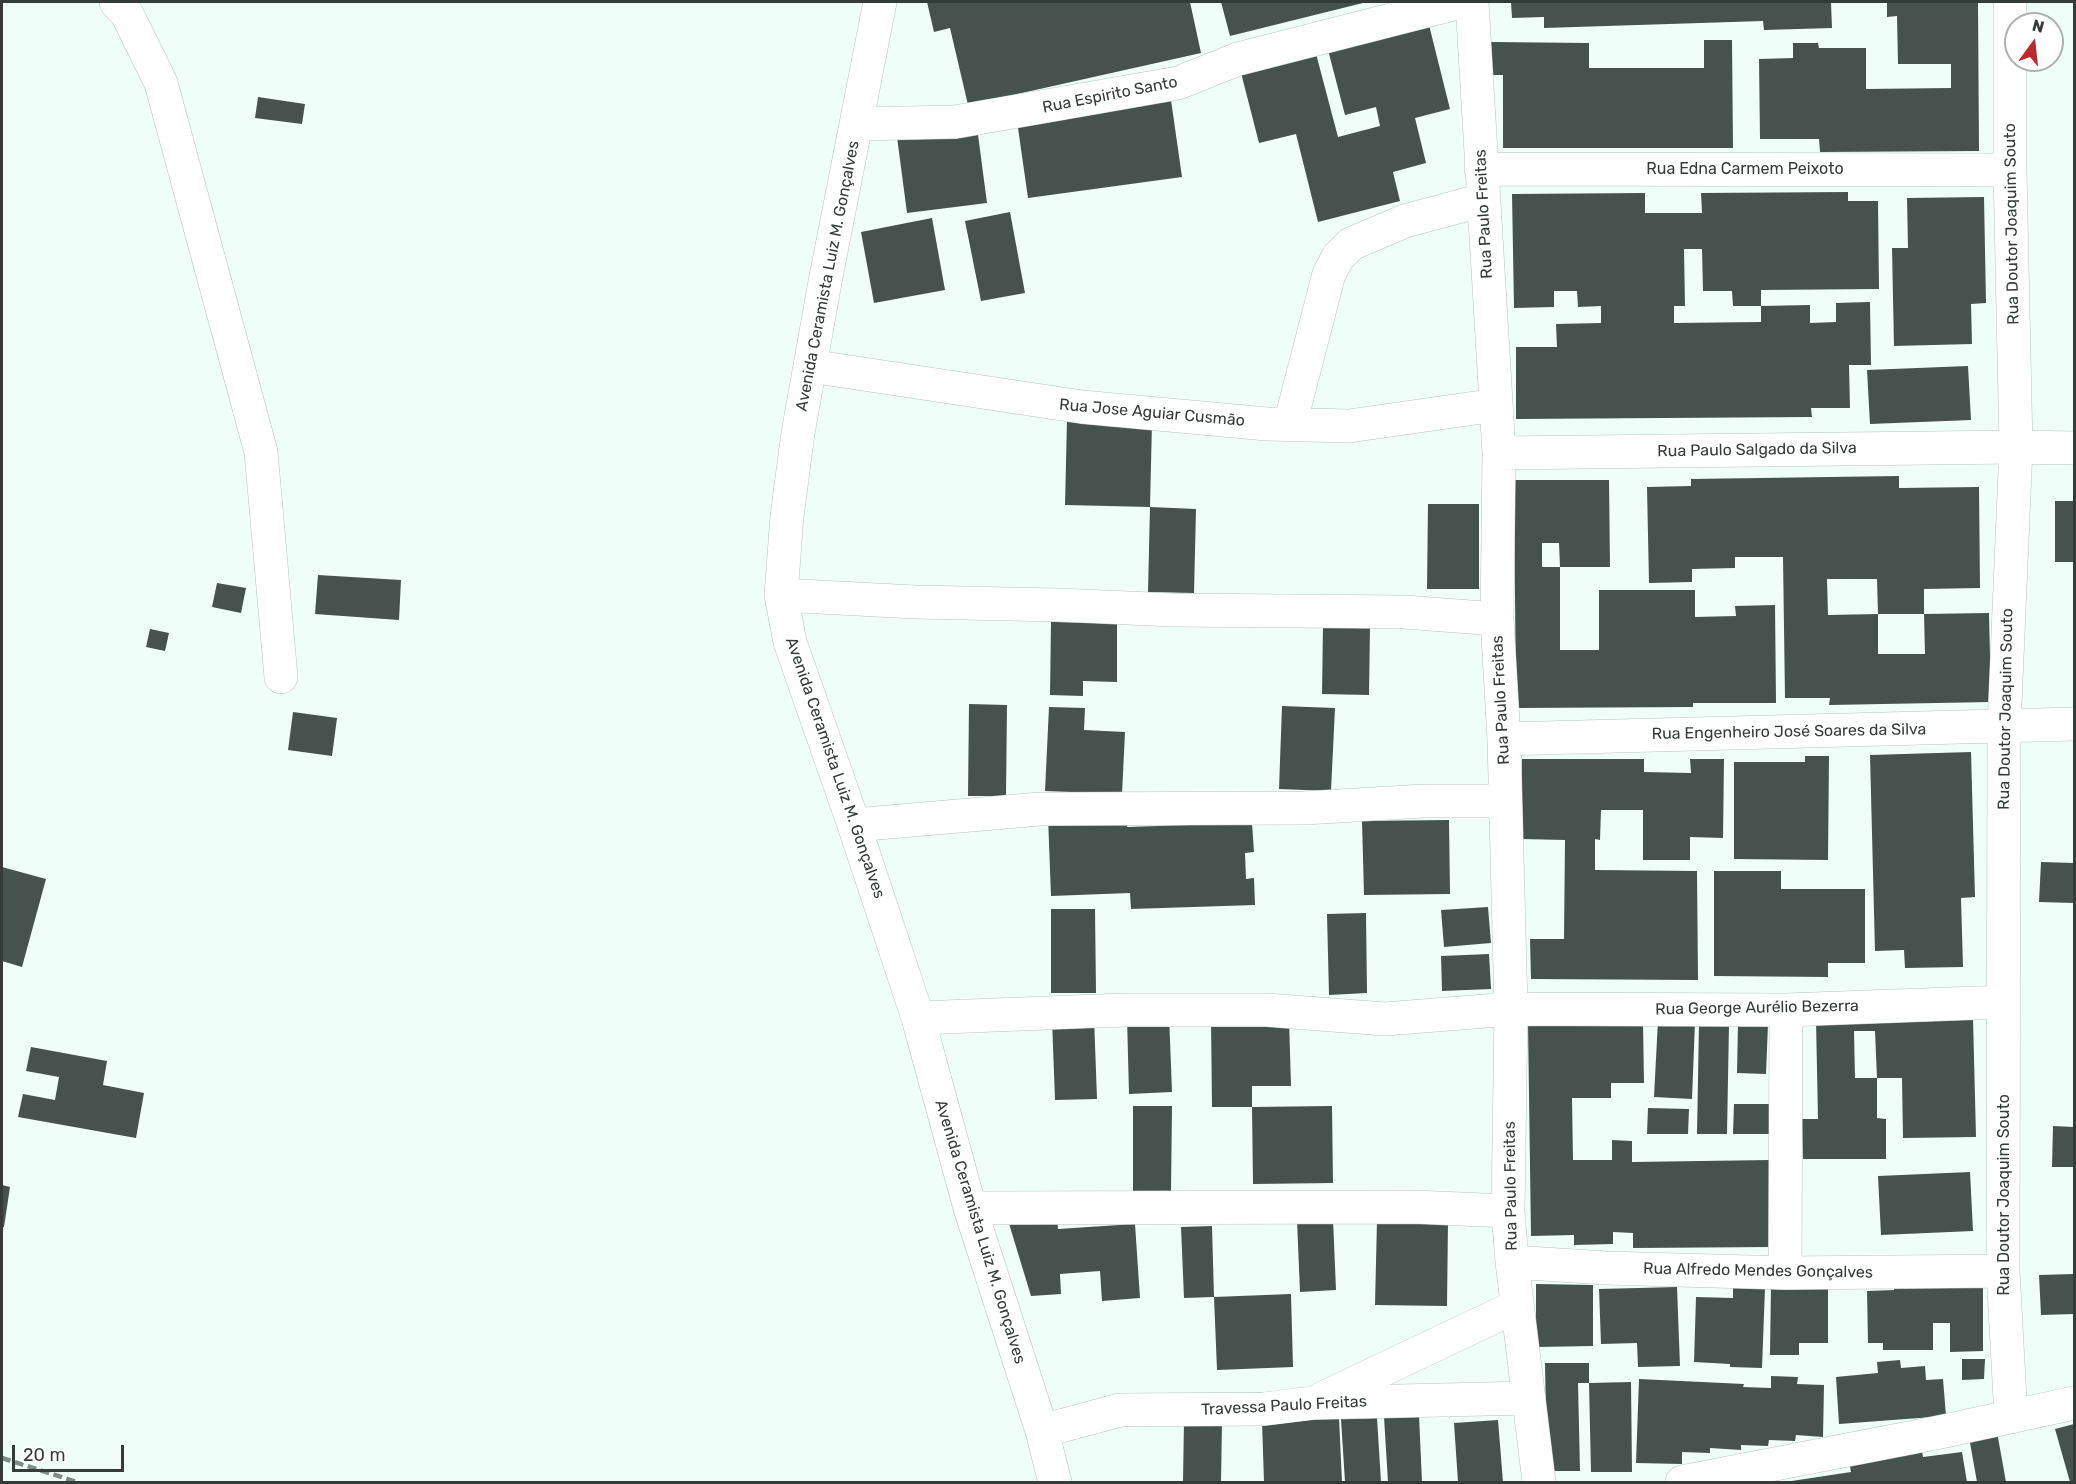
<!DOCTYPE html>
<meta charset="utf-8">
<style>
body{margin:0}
#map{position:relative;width:2076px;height:1484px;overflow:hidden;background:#effef9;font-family:Rubik,sans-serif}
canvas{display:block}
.frame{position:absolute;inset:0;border:3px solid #353b39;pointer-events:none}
.north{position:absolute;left:2004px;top:12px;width:60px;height:60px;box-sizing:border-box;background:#fff;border:2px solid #aeb1b0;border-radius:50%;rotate:15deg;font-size:16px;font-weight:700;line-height:24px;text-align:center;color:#353b39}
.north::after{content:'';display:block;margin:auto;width:21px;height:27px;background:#b9292d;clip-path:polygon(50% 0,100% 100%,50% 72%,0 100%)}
.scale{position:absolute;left:12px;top:1445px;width:112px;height:27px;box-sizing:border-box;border:3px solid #353b39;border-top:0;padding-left:8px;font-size:18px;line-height:21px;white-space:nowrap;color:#353b39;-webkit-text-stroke:4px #fff;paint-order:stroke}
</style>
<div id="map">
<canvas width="2076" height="1484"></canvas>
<div class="frame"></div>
<div class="north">N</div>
<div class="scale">20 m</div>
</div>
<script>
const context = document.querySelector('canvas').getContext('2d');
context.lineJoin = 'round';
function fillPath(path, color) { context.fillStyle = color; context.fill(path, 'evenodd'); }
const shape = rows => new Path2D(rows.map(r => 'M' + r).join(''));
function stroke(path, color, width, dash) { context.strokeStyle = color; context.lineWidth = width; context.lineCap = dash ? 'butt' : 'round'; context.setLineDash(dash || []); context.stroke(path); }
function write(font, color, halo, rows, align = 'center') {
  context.font = font + ' Rubik,sans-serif'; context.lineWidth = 6; context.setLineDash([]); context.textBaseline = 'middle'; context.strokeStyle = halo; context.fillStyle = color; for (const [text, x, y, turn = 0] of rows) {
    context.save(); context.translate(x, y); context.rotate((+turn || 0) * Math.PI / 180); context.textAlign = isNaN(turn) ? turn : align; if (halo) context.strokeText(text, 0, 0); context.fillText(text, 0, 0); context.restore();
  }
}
fillPath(shape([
 [927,2,1063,2,1064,3,1072,2,1190,2,1201,53,968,105,950,28,934,32],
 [1221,2,1367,2,1230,36],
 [1511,2,1831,2,1832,28,1764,30,1763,21,1544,28,1544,17,1512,18],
 [1887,2,1978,2,1979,151,1820,152,1819,139,1760,139,1759,59,1793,58,1793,43,1818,43,1819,48,1866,48,1866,89,1951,88,1951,64,1898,64,1897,16,1887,17],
 [1429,25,1450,109,1415,118,1426,163,1393,172,1400,201,1318,222,1296,134,1259,143,1240,69,1315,50,1338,137,1380,126,1376,107,1345,115,1328,50],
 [1704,40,1732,40,1733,148,1503,148,1503,75,1491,75,1491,42,1589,43,1589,68,1704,68],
 [258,97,305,104,302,124,255,118],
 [1171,100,1182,177,1028,198,1017,121],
 [977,127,987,203,907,213,897,137],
 [1848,192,1848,201,1878,201,1879,289,1761,290,1761,306,1733,306,1732,291,1703,291,1702,249,1684,249,1685,306,1674,306,1674,323,1761,322,1761,306,1810,305,1810,323,1836,322,1836,303,1870,302,1871,365,1849,365,1850,408,1811,408,1812,417,1516,419,1516,347,1557,347,1556,324,1601,323,1601,306,1578,307,1577,291,1554,291,1554,307,1514,308,1512,194,1645,193,1645,213,1702,213,1701,193],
 [1984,197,1986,303,1971,304,1972,344,1894,346,1892,248,1908,248,1907,198],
 [1010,212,1025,293,981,301,965,221],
 [932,218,945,290,874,303,861,232],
 [1968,366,1971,420,1870,424,1867,370],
 [1067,420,1152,422,1150,507,1065,505],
 [1899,476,1899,488,1979,487,1980,588,1924,589,1924,614,1878,614,1877,579,1827,579,1828,615,1878,614,1878,654,1925,654,1924,614,1989,613,1991,702,1829,705,1830,698,1785,698,1783,557,1735,557,1735,568,1692,569,1692,582,1649,583,1647,487,1691,486,1691,479],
 [1514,480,1609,480,1610,567,1560,567,1559,543,1542,543,1542,567,1560,567,1560,650,1599,650,1599,590,1695,590,1695,617,1736,616,1735,606,1775,605,1776,703,1693,703,1693,707,1516,708],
 [2055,501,2074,501,2074,562,2055,562],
 [1428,504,1479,504,1479,589,1427,589],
 [1150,507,1196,509,1194,593,1148,592],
 [318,575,401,580,399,620,315,614],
 [217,583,246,588,241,613,212,607],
 [1051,622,1117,623,1117,682,1083,681,1083,696,1050,695],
 [1323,625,1370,626,1369,695,1322,694],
 [150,629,169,633,165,651,146,647],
 [969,704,1007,705,1006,796,968,796],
 [1282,706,1335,708,1331,791,1279,789],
 [1049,707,1085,708,1084,730,1125,732,1122,794,1045,791],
 [293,712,337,718,332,756,288,750],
 [1971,752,1975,897,1961,898,1963,967,1905,968,1904,950,1875,951,1870,755],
 [1805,756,1829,756,1828,860,1734,859,1734,762,1805,762],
 [1522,759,1644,759,1644,772,1691,773,1690,759,1724,759,1723,838,1690,837,1690,860,1643,860,1643,810,1601,810,1600,840,1595,839,1595,870,1697,871,1698,980,1531,979,1530,939,1564,939,1565,840,1521,839],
 [1127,813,1127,827,1252,823,1254,852,1245,853,1246,879,1254,878,1255,905,1131,909,1130,893,1051,896,1048,817],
 [1449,820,1450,894,1364,895,1362,821],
 [2041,862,2074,863,2074,903,2039,902],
 [2,867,46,879,22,967,2,961],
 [1714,871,1781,871,1781,889,1865,889,1865,963,1828,963,1828,977,1714,976],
 [1488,907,1491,943,1444,947,1441,910],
 [1051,909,1095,909,1096,993,1051,993],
 [1366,913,1367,993,1329,995,1327,914],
 [1489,954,1491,989,1442,991,1441,956],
 [1169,1015,1172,1092,1129,1094,1127,1017],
 [1094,1017,1097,1099,1055,1100,1052,1019],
 [1973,1018,1976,1137,1903,1138,1902,1078,1877,1078,1877,1118,1886,1119,1886,1159,1803,1159,1802,1119,1818,1119,1816,1020],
 [1854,1031,1875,1031,1877,1078,1855,1078],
 [1289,1019,1291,1086,1252,1086,1252,1107,1212,1107,1211,1020],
 [1658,1020,1695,1022,1692,1099,1654,1097],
 [1643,1022,1644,1083,1611,1083,1611,1098,1572,1098,1573,1160,1612,1160,1612,1140,1632,1141,1632,1162,1771,1160,1772,1247,1633,1248,1633,1233,1613,1232,1613,1244,1574,1245,1574,1235,1531,1236,1528,1024],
 [1699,1023,1729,1024,1727,1134,1697,1134],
 [1738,1023,1768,1024,1766,1074,1737,1073],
 [31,1047,107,1061,103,1085,144,1093,136,1138,18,1117,23,1094,55,1100,59,1077,26,1071],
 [1734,1104,1771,1104,1770,1134,1733,1134],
 [1133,1106,1172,1106,1171,1191,1133,1191],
 [1332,1106,1333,1183,1253,1184,1252,1107],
 [1648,1108,1689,1109,1688,1134,1647,1134],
 [2053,1126,2074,1127,2074,1167,2052,1167],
 [1970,1172,1973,1231,1881,1235,1878,1176],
 [2,1185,10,1187,4,1227,2,1227],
 [1057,1214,1058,1229,1135,1224,1140,1298,1102,1301,1100,1271,1060,1274,1061,1294,1031,1296,1007,1217],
 [1333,1219,1336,1290,1300,1292,1297,1220],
 [1377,1220,1448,1222,1447,1306,1375,1305],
 [1212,1226,1214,1297,1184,1298,1181,1227],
 [2074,1274,2074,1314,2041,1315,2039,1275],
 [1536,1284,1593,1285,1593,1346,1536,1347],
 [1983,1284,1983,1351,1950,1352,1950,1323,1933,1323,1933,1350,1883,1350,1883,1343,1868,1343,1867,1291,1894,1290,1894,1285],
 [1771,1285,1828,1286,1828,1343,1799,1343,1799,1355,1770,1355],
 [1733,1286,1765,1288,1762,1368,1730,1367,1730,1364,1694,1362,1696,1297,1733,1298],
 [1677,1287,1680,1366,1638,1367,1637,1343,1601,1344,1599,1289],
 [1291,1294,1293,1367,1217,1370,1214,1297],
 [1962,1359,1985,1359,1984,1379,1962,1380],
 [1900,1360,1901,1368,1925,1366,1926,1380,1943,1379,1946,1416,1839,1424,1836,1377,1878,1373,1877,1362],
 [1545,1363,1589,1363,1589,1383,1578,1383,1580,1471,1547,1471],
 [1771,1376,1798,1377,1797,1384,1824,1385,1823,1437,1796,1435,1795,1441,1769,1440,1768,1446,1741,1445,1741,1450,1710,1448,1710,1453,1682,1452,1682,1464,1636,1463,1639,1379,1744,1384,1743,1387,1771,1388],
 [1631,1382,1632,1472,1591,1472,1589,1383],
 [1419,1415,1422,1482,1388,1482,1384,1417],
 [1339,1418,1342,1482,1264,1482,1262,1421],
 [1377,1418,1381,1482,1345,1482,1341,1419],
 [1498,1420,1503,1482,1458,1482,1454,1423],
 [1184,1421,1222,1422,1221,1482,1183,1482],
 [2074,1424,2074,1482,2070,1482,2055,1429],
 [1997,1432,2006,1482,1977,1482,1969,1437],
 [1922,1451,1923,1457,1962,1452,1967,1482,1785,1482,1851,1472,1849,1461]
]), '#46524e');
const minor = shape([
 [116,2,127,14,161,83,261,452,281,677],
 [880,2,825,282,798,433,787,516,781,595,790,642,854,825,918,1018,970,1208,1042,1431,1055,1482],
 [1472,2,1499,453,1497,619,1504,739,1511,1009,1508,1211,1512,1262,1539,1482],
 [2010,2,2010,170,2016,447,2004,727,2003,1271,2011,1417],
 [857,124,955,122,1178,83,1238,59,1461,2],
 [1481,169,2010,170],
 [810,366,1082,407,1267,424,1349,426,1496,405],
 [1290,424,1329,274,1338,257,1351,244,1405,221,1483,200],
 [1499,453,2016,447,2074,448],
 [781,595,915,602,1059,605,1174,610,1404,612,1497,619],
 [1504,739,2074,724],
 [854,825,1040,809,1304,808,1424,801,1505,801],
 [918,1018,1124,1010,1267,1010,1385,1019,1511,1009,1786,1010,2004,1002],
 [970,1208,1414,1207,1508,1211],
 [1512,1262,1606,1268,1785,1273,2003,1271],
 [1785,1273,1786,1010],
 [1323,1398,1517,1306],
 [1042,1431,1120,1410,1264,1409,1313,1403,1529,1398],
 [1682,1482,1940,1432,2074,1403]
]);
stroke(minor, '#b7c5c1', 34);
stroke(minor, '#fff', 33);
stroke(shape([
 [2,1458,77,1482]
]), '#808a87', 4.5, [9, 4.5]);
write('16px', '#353b39', '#fff', [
 ["Rua Espirito Santo",1110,95,-11],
 ["Rua Edna Carmem Peixoto",1745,169],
 ["Rua Paulo Freitas",1484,214,-93],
 ["Rua Doutor Joaquim Souto",2012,224,-91],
 ["Avenida Ceramista Luiz M. Gonçalves",828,276,-79],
 ["Rua Jose Aguiar Cusmão",1152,413,5],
 ["Rua Paulo Salgado da Silva",1757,450,-1],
 ["Rua Paulo Freitas",1501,700,-93],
 ["Rua Doutor Joaquim Souto",2006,709,-89],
 ["Rua Engenheiro José Soares da Silva",1789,732,-1],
 ["Avenida Ceramista Luiz M. Gonçalves",835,768,71],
 ["Rua George Aurélio Bezerra",1757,1008,-1],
 ["Rua Paulo Freitas",1511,1186,-91],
 ["Rua Doutor Joaquim Souto",2004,1195,-90],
 ["Avenida Ceramista Luiz M. Gonçalves",980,1232,73],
 ["Rua Alfredo Mendes Gonçalves",1758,1271,1],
 ["Travessa Paulo Freitas",1284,1406,-3]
]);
</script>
